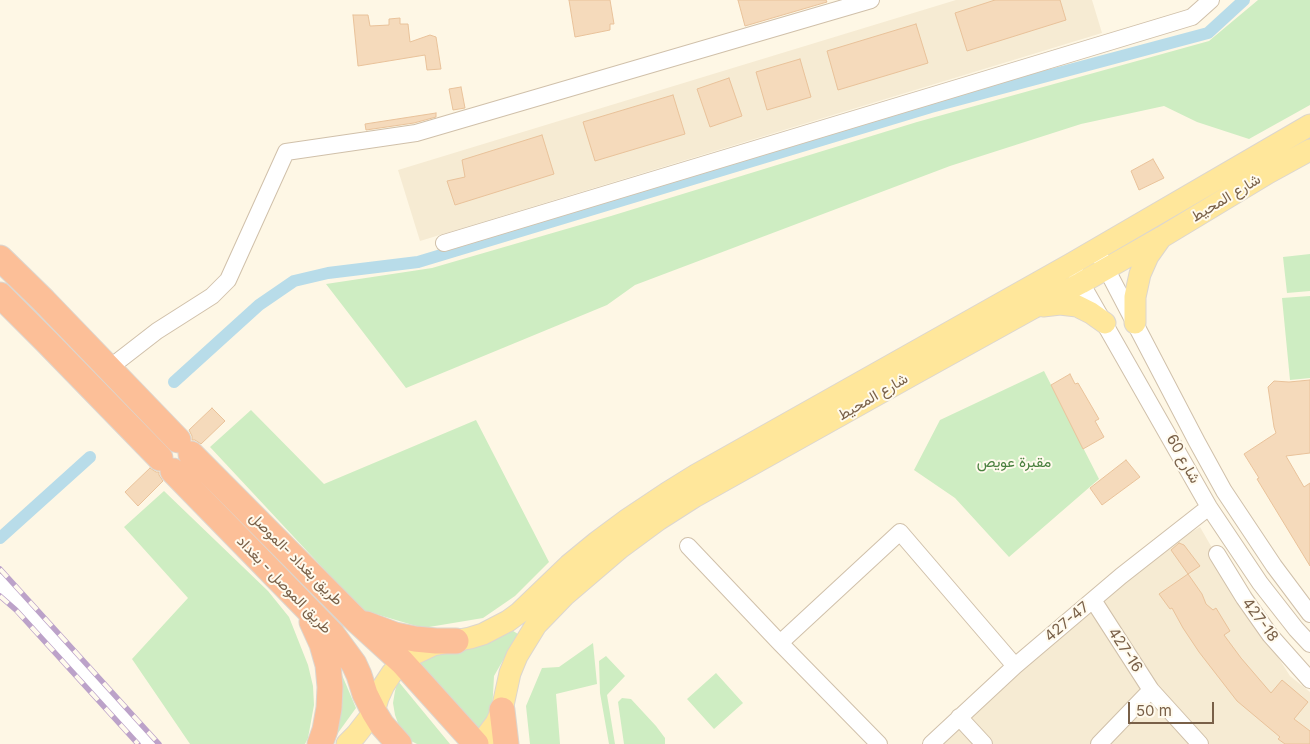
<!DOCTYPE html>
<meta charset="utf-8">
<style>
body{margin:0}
#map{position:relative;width:1310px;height:744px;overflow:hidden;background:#fef7e5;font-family:Inter,sans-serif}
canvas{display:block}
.scale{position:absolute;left:1128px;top:702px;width:86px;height:22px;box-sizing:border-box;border:2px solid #796048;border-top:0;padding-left:6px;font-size:15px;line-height:18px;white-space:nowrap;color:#796048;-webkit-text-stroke:4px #fffaed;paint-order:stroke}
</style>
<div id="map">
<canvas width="1310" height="744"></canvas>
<div class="scale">50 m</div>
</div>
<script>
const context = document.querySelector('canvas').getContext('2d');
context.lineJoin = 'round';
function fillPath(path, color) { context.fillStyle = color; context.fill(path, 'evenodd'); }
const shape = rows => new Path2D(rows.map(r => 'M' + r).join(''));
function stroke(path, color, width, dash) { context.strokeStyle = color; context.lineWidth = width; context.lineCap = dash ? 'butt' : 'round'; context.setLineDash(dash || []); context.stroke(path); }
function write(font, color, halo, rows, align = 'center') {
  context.font = font + ' Inter,Vazirmatn,sans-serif'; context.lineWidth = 4; context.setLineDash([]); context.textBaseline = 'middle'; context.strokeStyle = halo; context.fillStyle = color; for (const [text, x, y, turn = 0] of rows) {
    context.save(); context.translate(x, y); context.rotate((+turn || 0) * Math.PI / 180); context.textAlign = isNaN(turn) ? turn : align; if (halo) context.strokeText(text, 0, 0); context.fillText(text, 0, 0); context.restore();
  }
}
fillPath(shape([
 [956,0,1092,0,1102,33,420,241,398,170],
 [1200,527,1242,600,1290,676,1310,692,1310,744,931,744,1134,566]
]), '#f6ebd3');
fillPath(shape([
 [1258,0,1310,0,1310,105,1249,139,1197,122,1164,106,1081,124,950,166,635,285,607,305,406,388,326,284,432,268,611,216,917,122,1209,41],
 [1310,254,1310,291,1287,293,1283,257],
 [1310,296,1310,378,1290,380,1282,298],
 [1044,371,1099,479,1009,557,955,498,914,470,940,420],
 [251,410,324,484,476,420,549,562,515,596,483,618,423,628,362,610,210,447],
 [164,491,268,591,289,617,308,665,313,686,314,705,308,738,305,744,190,744,132,659,188,598,124,527],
 [510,629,518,634,494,676,492,713,483,733,414,662],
 [593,643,597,684,556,694,560,744,530,744,526,706,542,668,559,667],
 [606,656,625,676,607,695,615,744,609,744,600,693,599,661],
 [339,668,356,708,335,737],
 [716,673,743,703,714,729,687,699],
 [398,681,450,744,417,744,411,741,404,733,399,726,395,715,393,703,395,691],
 [622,698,631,699,656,726,665,738,665,744,624,744,618,702]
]), '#ceedc2');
stroke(shape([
 [174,382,259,305,294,281,328,273,418,262,931,107,1208,33,1244,0],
 [0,538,90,457]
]), '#b8dce9', 12);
const building = shape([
 [569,0,610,0,614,24,610,24,610,30,575,37,569,0],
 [738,0,826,0,827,2,745,26,738,0],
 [995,0,1060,0,1066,20,967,51,955,13,995,0],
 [353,15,368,15,370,26,389,25,389,19,400,18,400,24,408,24,410,42,430,35,436,37,441,69,427,70,425,55,358,66,353,15],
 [916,24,928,63,838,90,827,51,916,24],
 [800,59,811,97,767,110,756,72,800,59],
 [729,78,742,116,710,127,697,89,729,78],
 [461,87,465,108,453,110,449,89,461,87],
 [673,95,685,134,595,161,583,122,673,95],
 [436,113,436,117,414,123,366,130,365,124,436,113],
 [542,135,554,174,455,205,447,181,465,177,462,160,542,135],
 [1153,159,1164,178,1139,190,1131,171,1153,159],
 [1070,374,1075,384,1078,383,1099,419,1095,421,1104,437,1083,449,1051,385,1070,374],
 [1310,380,1310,453,1286,456,1304,487,1310,483,1310,566,1257,479,1259,478,1244,454,1276,433,1274,427,1268,387,1274,381,1289,382,1310,380],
 [212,408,225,421,201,444,195,440,192,440,192,436,189,430,212,408],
 [1126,460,1140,477,1102,505,1090,488,1126,460],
 [150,468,156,472,159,472,159,475,163,481,138,506,125,492,150,468],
 [1179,543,1184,545,1200,566,1188,574,1171,550,1179,543],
 [1188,574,1202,594,1206,604,1213,610,1216,608,1230,631,1224,635,1241,658,1271,693,1282,680,1308,702,1294,719,1310,731,1310,744,1285,744,1278,739,1280,737,1237,701,1199,652,1183,628,1172,608,1170,609,1159,594,1188,574]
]);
fillPath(building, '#f5dabb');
stroke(building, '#e9c29a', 1);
const minor = shape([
 [444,243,1192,17,1211,0],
 [1096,249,1197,442,1224,491,1274,566,1310,614],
 [1075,272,1209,507,1260,583,1296,629,1310,644],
 [108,369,157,331,212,296,228,280,286,152,416,133,871,0],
 [688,546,780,643,879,744],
 [1217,554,1244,598,1270,635,1310,680],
 [0,582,149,744],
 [1093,600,1151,690,1200,744],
 [780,643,900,532,1015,666],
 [959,717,984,744],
 [931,744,1015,666,1121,576,1209,507],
 [1099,744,1151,690]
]);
const major = shape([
 [1043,306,1060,304,1077,306,1091,313,1105,323],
 [1135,323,1135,297,1140,274,1148,256,1160,239],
 [347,744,356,735,374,712,378,698,384,685,392,673,412,655,433,645,470,638,483,634,508,621,519,613,569,565,597,542,628,519,667,493,696,475,1071,264,1310,125],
 [478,744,487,735,496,723,502,710,510,673,517,656,536,625,565,595,620,548,658,520,694,497,912,375,1033,308,1081,283,1162,237,1268,173,1310,150]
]);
const highway = shape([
 [0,258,44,301,178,440],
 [0,295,47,342,160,458],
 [191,454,356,620,402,662,476,744],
 [173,471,332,634,354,664,359,675,365,694,374,712,382,725,399,744],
 [312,622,322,644,328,665,330,687,329,708,325,730,320,744],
 [366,624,395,635,415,639,436,641,456,641],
 [502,710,506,744]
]);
stroke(minor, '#d0c0aa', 18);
stroke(major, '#dcd6cf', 23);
stroke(highway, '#dcd6cf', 27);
stroke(minor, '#fff', 16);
stroke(major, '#ffe79b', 21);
stroke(highway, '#fcbf98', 25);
const rail = shape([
 [0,569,159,744],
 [0,596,16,610,138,744]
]);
stroke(rail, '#bca2c9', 5.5);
stroke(rail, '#fffaed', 4, [11]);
write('15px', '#796048', '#fffaed', [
 ["شارع المحيط",1226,198,-31],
 ["شارع المحيط",873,397,-30],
 ["شارع 60",1183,459,61],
 ["طريق بغداد -الموصل",296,559,45],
 ["طريق الموصل - بغداد",284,585,46],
 ["427-18",1260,620,54],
 ["427-47",1067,622,-40],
 ["427-16",1125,650,57]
]);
write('15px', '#4a803f', '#fffaed', [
 ["مقبرة عويص",1014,462]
]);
</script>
